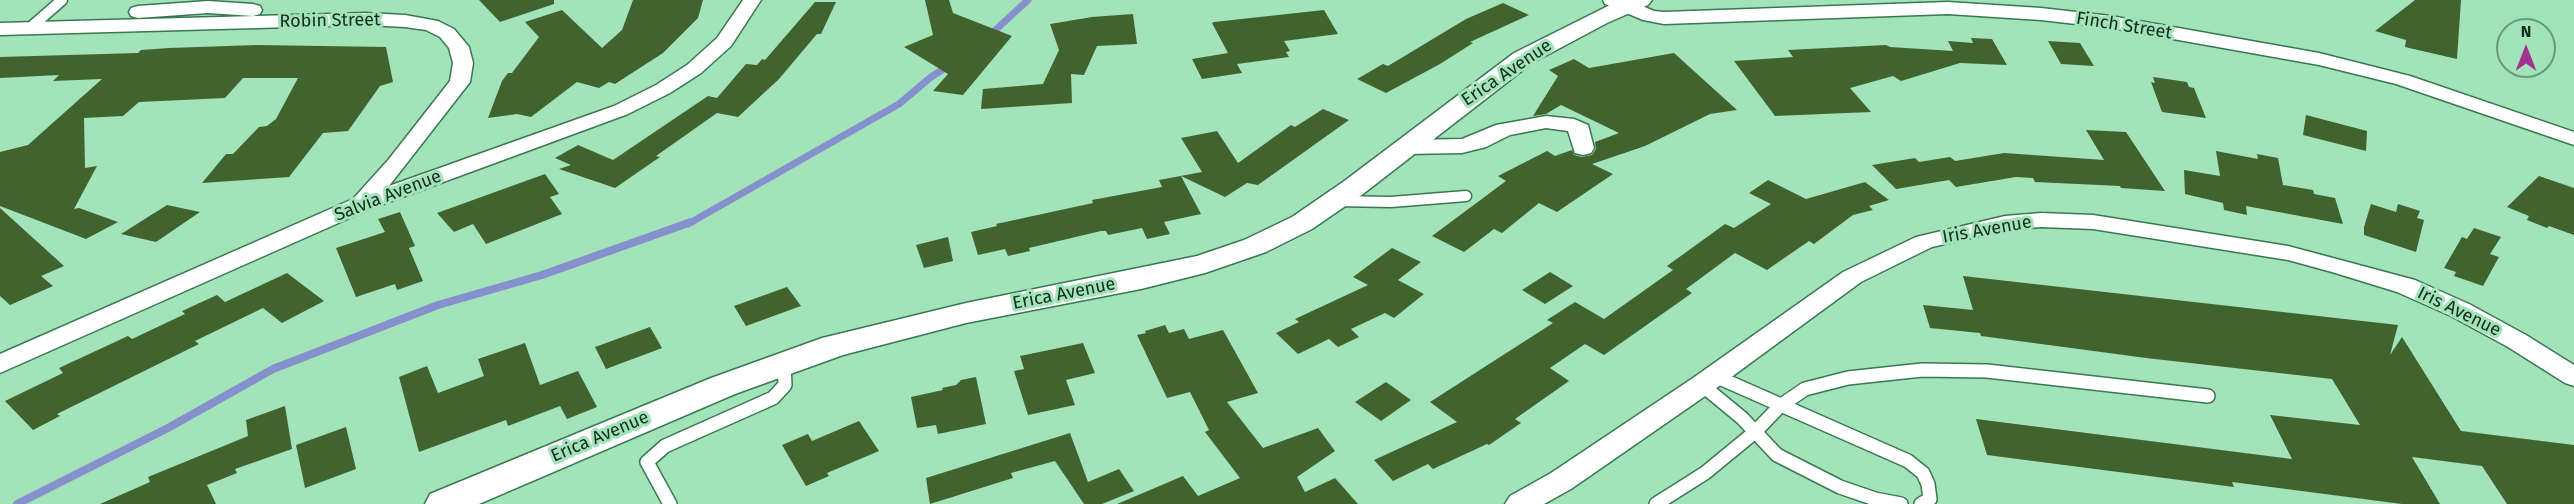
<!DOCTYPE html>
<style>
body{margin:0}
#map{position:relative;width:2574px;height:504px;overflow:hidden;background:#a2e3b9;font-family:"Fira Sans",sans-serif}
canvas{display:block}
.north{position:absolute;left:2496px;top:18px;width:60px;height:60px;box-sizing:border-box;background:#a2e3b9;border:2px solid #699a7b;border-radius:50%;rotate:0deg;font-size:16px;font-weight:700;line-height:24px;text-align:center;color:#132d1e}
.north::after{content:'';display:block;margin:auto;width:21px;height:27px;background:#a3328e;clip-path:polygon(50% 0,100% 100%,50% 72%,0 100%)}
</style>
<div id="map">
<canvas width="2574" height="504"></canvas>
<div class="north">N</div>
</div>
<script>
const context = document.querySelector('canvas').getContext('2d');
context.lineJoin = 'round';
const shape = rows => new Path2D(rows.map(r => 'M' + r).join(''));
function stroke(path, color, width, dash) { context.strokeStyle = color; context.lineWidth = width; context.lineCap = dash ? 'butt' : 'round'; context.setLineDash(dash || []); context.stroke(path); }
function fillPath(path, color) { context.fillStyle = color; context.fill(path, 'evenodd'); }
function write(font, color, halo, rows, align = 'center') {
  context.font = font + ' "Fira Sans",sans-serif'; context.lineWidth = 6; context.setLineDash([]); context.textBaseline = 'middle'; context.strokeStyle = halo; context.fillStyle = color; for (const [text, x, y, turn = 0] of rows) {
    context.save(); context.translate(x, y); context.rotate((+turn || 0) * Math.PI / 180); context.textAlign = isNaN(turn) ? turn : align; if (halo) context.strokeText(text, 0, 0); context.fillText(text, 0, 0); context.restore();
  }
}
stroke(shape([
 [989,36,1028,0],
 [688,224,899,104,931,77,950,65]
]), '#8690cd', 7);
stroke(shape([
 [17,504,168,428,273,369,438,305,542,275,691,222]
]), '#8690cd', 8);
fillPath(shape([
 [479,0,554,0,554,4,500,22],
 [633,0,703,0,698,18,663,53,615,84,609,82,599,88,577,82,531,117,517,114,488,118,502,81,508,73,512,73,539,37,525,22,562,10,602,48,622,30],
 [925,0,949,0,953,13,1012,36,963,95,933,91,948,74,904,47,933,35],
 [2415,0,2461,0,2457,59,2405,47,2406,40,2375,31],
 [815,2,836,2,821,34,817,34,779,79,738,117,717,113,656,156,660,157,615,188,559,169,571,165,555,158,578,145,613,160,708,96,717,98,746,64,757,65,762,59,765,60],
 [1503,3,1529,15,1470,42,1473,43,1440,64,1386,93,1357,79,1383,64,1388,66,1466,19],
 [1324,10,1338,34,1284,41,1290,51,1286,52,1289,57,1237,64,1242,73,1202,79,1192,59,1228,53,1212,23,1214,22],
 [1133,14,1137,44,1097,46,1084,75,1071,74,1072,103,981,109,983,89,1043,84,1059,50,1050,24,1092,17],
 [1971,38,1992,39,2007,65,1960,63,1901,81,1893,76,1850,88,1871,112,1775,116,1734,61,1793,57,1788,50,1886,45,1890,47,1953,51,1948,41,1973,43],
 [2048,41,2080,43,2094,66,2061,64],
 [257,45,386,47,393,82,380,86,348,131,323,133,289,177,202,183,226,154,233,154,259,127,267,126,276,119,298,78,243,78,225,98,139,102,123,116,84,118,85,168,97,166,74,209,79,208,118,222,86,239,0,206,0,152,28,145,102,79,53,81,59,75,0,78,0,57,138,53,141,50,169,48],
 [1674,53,1737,110,1710,114,1645,146,1592,164,1613,174,1557,212,1539,203,1502,233,1494,229,1464,252,1432,236,1506,181,1498,176,1547,151,1555,156,1572,150,1574,155,1582,157,1592,155,1596,149,1595,142,1619,133,1561,105,1546,114,1533,116,1558,76,1549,70,1574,59,1589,68],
 [2153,77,2187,82,2189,87,2194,88,2206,118,2162,112,2151,82,2155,83],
 [1323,109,1349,120,1258,185,1247,183,1225,197,1181,176,1201,214,1164,222,1170,234,1147,239,1142,228,1108,235,1106,231,1101,231,1029,248,1030,251,1008,256,1005,249,978,255,971,232,997,226,996,224,1093,203,1092,200,1162,187,1159,180,1202,172,1181,138,1217,131,1238,163,1291,125,1295,127],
 [2306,115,2367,131,2366,151,2303,135],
 [2086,130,2126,132,2165,191,2121,188,2120,186,2035,182,2033,178,2016,177,1956,187,1949,180,1896,189,1872,165,1915,158,1919,162,1950,157,1955,161,2004,153,2104,160],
 [2216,151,2258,159,2257,154,2278,158,2283,185,2313,190,2314,194,2335,198,2343,224,2246,206,2247,215,2224,210,2223,203,2185,194,2184,170,2220,176],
 [545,174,559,194,550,197,562,214,514,233,486,244,473,224,454,232,437,213],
 [2539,176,2574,188,2574,235,2549,226,2547,228,2527,220,2529,216,2507,207],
 [1768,180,1806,199,1865,182,1889,200,1869,206,1873,210,1853,215,1814,244,1809,241,1767,270,1735,253,1686,289,1692,293,1604,355,1585,344,1550,368,1569,381,1515,419,1521,423,1489,445,1487,444,1433,469,1428,464,1393,481,1374,460,1457,422,1430,402,1553,323,1547,320,1575,302,1604,319,1673,270,1667,266,1725,224,1734,228,1771,204,1749,193],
 [2371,204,2396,212,2398,204,2420,211,2417,218,2424,220,2416,252,2364,235,2364,227],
 [167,205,200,212,156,242,121,234],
 [0,208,64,266,41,276,53,286,10,305,0,296],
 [400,212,415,246,409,248,423,281,397,290,395,284,356,297,336,248,385,232,378,219],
 [2474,228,2501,237,2490,254,2499,257,2483,286,2454,276,2456,272,2444,268,2462,237,2467,239],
 [948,237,953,261,924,268,916,245],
 [1392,248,1421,262,1398,280,1424,294,1394,318,1385,313,1351,329,1359,337,1338,347,1329,339,1298,354,1276,333,1299,322,1295,319,1368,285,1353,277],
 [1550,272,1573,286,1545,304,1522,290],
 [287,273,324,301,282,323,263,308,195,341,199,344,57,414,60,416,33,430,5,401,63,373,59,368,128,336,132,339,185,314,182,311,217,295,225,302],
 [1963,276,2398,325,2390,355,2402,337,2461,431,2574,445,2574,504,2507,504,2482,466,2412,457,2440,504,2402,504,2232,482,2234,487,1987,455,1976,419,2292,459,2270,415,2360,425,2332,379,2146,358,1981,336,1980,333,1930,328,1923,305,1973,310],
 [787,287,801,306,746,326,734,306],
 [1165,325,1169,333,1184,329,1189,339,1223,330,1258,393,1227,402,1263,448,1318,428,1335,451,1297,477,1305,492,1335,478,1358,504,1117,504,1183,476,1198,496,1240,478,1205,432,1209,430,1190,392,1167,398,1137,335,1146,333,1145,331],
 [650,327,662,348,606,369,595,347],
 [525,343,540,385,578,371,597,407,567,419,560,406,508,426,506,420,419,452,399,377,427,366,438,393,484,376,478,359],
 [1083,343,1095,373,1066,380,1075,405,1028,415,1014,371,1024,369,1020,356],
 [976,377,986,424,938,434,936,425,917,428,911,397,943,390,942,388,956,385,961,380],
 [1386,382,1411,400,1381,421,1355,402],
 [285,406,292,449,235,469,237,473,207,485,216,504,100,504,150,482,148,477,248,436,246,420],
 [859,421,879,451,827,473,829,476,806,486,782,445,808,434,812,441],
 [346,427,356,469,305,488,296,445],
 [1070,433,1088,482,1119,469,1134,491,1102,504,1084,504,1055,461,1011,473,1013,478,930,504,926,478]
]), '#41642f');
const serviceFar1 = shape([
 [30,28,62,0],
 [1335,201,1391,202,1466,196]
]);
const service = shape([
 [1715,376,1908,461,1923,473,1928,484,1930,499,1921,504],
 [1702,385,1742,418,1777,455,1840,487,1875,499,1901,504],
 [670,504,647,462,665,446,773,398,785,385,784,363],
 [1656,504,1705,473,1755,432,1780,406,1805,389,1848,378,1922,370,1987,371,2208,396]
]);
const minor = shape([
 [743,0,761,0,731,46,701,73,670,93,628,114,370,209,0,373,0,354,353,199,389,159,450,81,453,63,449,48,440,37,426,30,405,27,366,25,0,35,0,23,366,13,405,15,438,21,454,29,469,47,473,63,470,82,389,186,614,106,656,85,687,65,717,38,743,0],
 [1603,0,1628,0,1654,11,1664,12,1948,2,2041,8,2111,16,2319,53,2410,76,2574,132,2574,145,2396,84,2319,65,2111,28,2041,20,1948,14,1664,24,1643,20,1605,4,1603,0],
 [208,1,253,4,260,6,262,10,260,14,253,16,208,13,138,18,131,16,129,12,131,8,138,6,208,1],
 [1546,116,1574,119,1588,125,1594,148,1591,153,1583,155,1575,153,1568,131,1546,128,1510,135,1486,147,1462,153,1406,154,1398,152,1395,147,1398,142,1406,140,1462,139,1496,125,1546,116],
 [2041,213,2093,215,2288,246,2415,280,2469,304,2526,335,2574,365,2574,386,2565,383,2508,347,2451,316,2397,292,2332,272,2288,260,2093,229,2041,227,2005,230,1932,247,1861,282,1711,392,1571,489,1544,504,1505,504,1510,496,1551,473,1693,378,1843,272,1916,237,2005,216,2041,213]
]);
const tertiary = shape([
 [1620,0,1652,0,1648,5,1607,23,1532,63,1363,194,1312,229,1266,252,1205,273,1141,289,966,323,843,355,735,394,479,504,425,504,430,494,711,378,822,338,966,303,1197,256,1244,240,1292,217,1343,182,1514,53,1620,0]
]);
stroke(serviceFar1, '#397853', 13);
stroke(service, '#397853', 16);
stroke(minor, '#397853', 3);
stroke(tertiary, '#397853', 3);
stroke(serviceFar1, '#fff', 10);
stroke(service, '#fff', 13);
fillPath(minor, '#fff');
fillPath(tertiary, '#fff');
write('18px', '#132d1e', '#a2e3b9', [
 ["Robin Street",330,21,-1],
 ["Finch Street",2124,26,9],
 ["Erica Avenue",1507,73,-34],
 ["Salvia Avenue",388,196,-21],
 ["Iris Avenue",1987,230,-10],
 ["Erica Avenue",1064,294,-11],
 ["Iris Avenue",2459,312,26],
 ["Erica Avenue",600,437,-23]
]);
</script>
